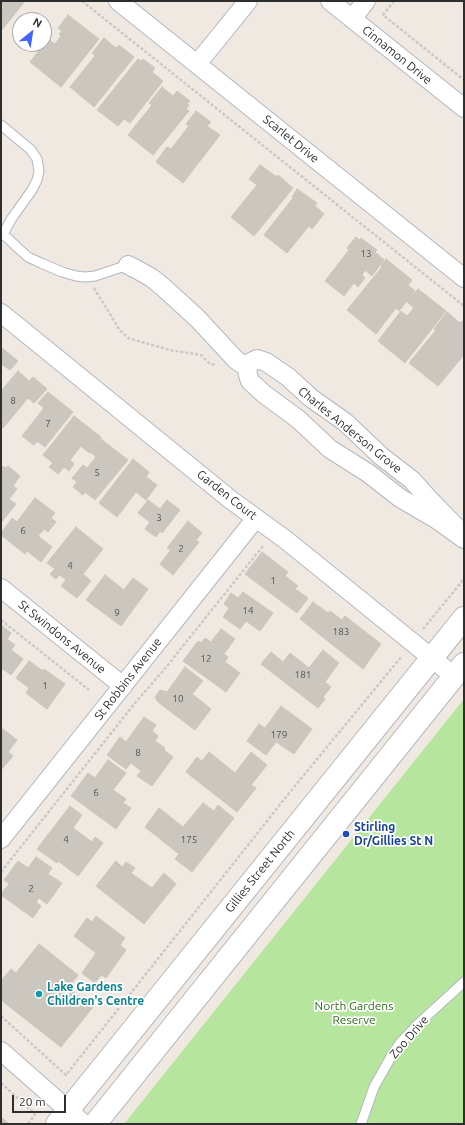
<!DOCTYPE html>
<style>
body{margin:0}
#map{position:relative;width:465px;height:1125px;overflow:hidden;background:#efe9e1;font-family:Ubuntu,sans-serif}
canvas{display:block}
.frame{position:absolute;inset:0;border:2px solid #2e2e2e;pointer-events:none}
.north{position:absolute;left:12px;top:12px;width:40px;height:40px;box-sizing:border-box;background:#fff;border:1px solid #ababab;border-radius:50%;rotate:30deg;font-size:11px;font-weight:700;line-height:16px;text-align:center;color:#2e2e2e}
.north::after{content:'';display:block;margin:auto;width:14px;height:18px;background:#4264fb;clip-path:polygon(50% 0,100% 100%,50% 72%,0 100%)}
.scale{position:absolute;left:12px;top:1095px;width:54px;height:18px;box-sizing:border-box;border:2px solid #2e2e2e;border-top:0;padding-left:5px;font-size:12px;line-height:14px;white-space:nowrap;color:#2e2e2e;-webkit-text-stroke:3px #fff;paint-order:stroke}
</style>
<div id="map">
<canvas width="465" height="1125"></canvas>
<div class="frame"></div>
<div class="north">N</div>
<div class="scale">20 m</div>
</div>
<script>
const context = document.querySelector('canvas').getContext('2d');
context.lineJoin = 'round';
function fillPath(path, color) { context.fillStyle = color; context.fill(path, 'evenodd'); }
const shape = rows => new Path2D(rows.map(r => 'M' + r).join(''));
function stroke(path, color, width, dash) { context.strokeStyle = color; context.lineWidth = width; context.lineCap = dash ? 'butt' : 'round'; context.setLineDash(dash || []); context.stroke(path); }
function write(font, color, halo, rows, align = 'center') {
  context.font = font + ' Ubuntu,sans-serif'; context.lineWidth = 3.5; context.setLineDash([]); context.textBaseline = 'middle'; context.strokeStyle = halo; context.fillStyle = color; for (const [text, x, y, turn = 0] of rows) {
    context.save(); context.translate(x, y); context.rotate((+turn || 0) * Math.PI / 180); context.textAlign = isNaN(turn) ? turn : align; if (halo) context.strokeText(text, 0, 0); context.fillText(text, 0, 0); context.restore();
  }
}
fillPath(shape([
 [464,699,464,1124,124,1124]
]), '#b6e59e');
const building = shape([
 [1,1,25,1,1,31,1,1],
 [68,15,99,39,61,87,30,62,48,39,55,44,61,36,59,34,62,31,58,28,68,15],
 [104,38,116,48,119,45,134,57,94,107,70,87,95,56,92,53,104,38],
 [138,59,141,61,143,59,155,68,152,72,163,81,130,123,124,119,118,126,97,110,138,59],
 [162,87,173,96,177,91,190,101,187,104,189,105,186,109,189,111,153,155,128,135,152,105,149,103,162,87],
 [196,111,211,122,207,126,220,135,183,183,156,162,167,147,171,149,189,126,186,124,196,111],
 [260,165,277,177,278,175,293,188,254,236,231,217,257,185,249,179,260,165],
 [297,189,317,203,315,206,324,214,312,229,309,226,287,253,264,235,293,198,292,197,297,189],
 [356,237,359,240,361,238,377,250,375,252,384,260,372,276,365,270,362,275,365,278,358,287,354,283,344,296,325,281,349,250,347,248,356,237],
 [386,259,412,280,408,285,415,291,399,311,396,308,376,334,347,310,382,267,381,266,386,259],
 [418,289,446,311,405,363,378,341,401,311,407,316,414,308,407,302,418,289],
 [447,312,460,323,462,321,464,322,464,355,438,386,409,363,436,330,434,329,447,312],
 [1,347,18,361,10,370,1,364,1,347],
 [18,371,29,381,33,377,47,389,34,403,28,398,3,428,1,426,1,391,18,371],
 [48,392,73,412,45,447,37,441,34,445,22,436,44,408,38,403,48,392],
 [74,416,101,437,89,453,81,446,70,460,74,464,69,471,64,467,58,474,49,467,53,463,43,455,74,416],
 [101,439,128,460,95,500,85,492,83,495,73,487,77,482,72,478,83,465,87,468,96,457,90,452,101,439],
 [133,459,149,472,146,477,157,485,146,500,136,492,117,517,99,503,133,459],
 [1,465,5,468,8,466,20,476,13,486,17,489,9,499,16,504,1,523,1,465],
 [35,498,55,513,51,518,56,522,48,532,44,529,38,536,52,547,41,562,27,551,25,554,1,535,1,533,12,518,17,522,35,498],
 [148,500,160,509,167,500,180,510,162,533,160,531,156,537,145,529,150,522,138,513,148,500],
 [188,521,202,533,196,540,199,542,173,575,160,564,171,550,167,548,188,521],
 [76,527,103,549,83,574,91,581,77,598,61,586,66,580,60,575,56,579,50,574,55,569,47,563,76,527],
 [262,552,288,572,285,576,298,586,295,589,308,598,297,613,245,574,262,552],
 [105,575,124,590,133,578,148,589,121,626,86,600,105,575],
 [243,592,273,613,260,631,246,621,240,629,223,617,229,608,224,604,231,593,238,598,243,592],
 [313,602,328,613,330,611,342,620,345,616,381,644,363,669,300,619,313,602],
 [1,625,11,633,7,639,15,645,11,650,23,659,11,675,3,669,1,672,1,625],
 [221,629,235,639,224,654,228,657,225,662,240,673,226,692,183,661,198,641,201,643,205,638,211,642,221,629],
 [323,650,339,663,325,682,331,687,323,697,325,699,318,708,261,664,271,652,283,662,290,653,309,668,323,650],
 [29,661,43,671,44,669,65,684,47,709,26,693,29,688,16,678,29,661],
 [185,667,203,681,192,694,211,709,195,730,158,702,155,697,160,690,167,692,185,667],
 [281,706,312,729,294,754,276,742,266,755,247,741,259,724,265,728,281,706],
 [144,717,156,725,152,731,158,736,155,741,165,748,164,750,173,757,152,786,137,776,141,771,131,763,126,769,107,755,120,737,126,742,144,717],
 [3,729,17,740,8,752,13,756,2,769,1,769,1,731,3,729],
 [209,752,235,773,251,752,267,765,251,785,256,788,237,812,186,772,197,757,202,761,209,752],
 [108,760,126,773,113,790,126,799,123,803,131,808,116,829,71,796,88,773,95,778,108,760],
 [203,803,214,811,218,805,234,818,192,872,175,859,179,854,145,827,159,808,183,827,203,803],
 [70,806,82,815,73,828,92,842,95,837,103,843,78,876,58,861,57,863,37,849,70,806],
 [36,857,52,868,48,874,62,883,47,904,39,898,36,902,41,906,33,918,1,895,1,894,9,884,4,880,18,861,28,868,36,857],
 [116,861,122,867,126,862,135,868,131,873,152,888,164,873,176,884,144,924,96,886,116,861],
 [96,916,125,938,120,945,126,950,106,978,101,975,95,983,82,973,96,953,74,936,87,918,92,922,96,916],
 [39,944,78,975,68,988,93,1007,61,1047,1,1000,1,981,11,969,16,973,39,944],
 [1,1117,9,1124,1,1124,1,1117]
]);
fillPath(building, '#cbc7bf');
stroke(building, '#cbc5ba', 1);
const service = shape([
 [1,125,31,150,37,159,39,171,37,180,32,190,12,218,3,234],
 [1,232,19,249,28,257,41,263,62,272,76,276,85,277,95,276,128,265],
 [361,1124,374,1087,392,1055,400,1043,418,1024,464,982]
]);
const minor = shape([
 [118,1,464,278],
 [330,1,464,108],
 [352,19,366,1],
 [197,64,248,1],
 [128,265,136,269,152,278,163,287,197,318,236,360,248,368],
 [1,313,231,500,286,540,454,676],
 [464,535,428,498,412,480,381,456,345,422,311,398,288,377,266,362,257,359,251,362,247,370,248,375,250,381,264,394,298,419,330,449,368,473,400,498,436,519,464,539],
 [1,588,123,686],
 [1,839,256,518],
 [1,1051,84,1124]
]);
const secondary = shape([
 [57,1124,464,618],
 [95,1124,464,664]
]);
stroke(service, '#b4b7c1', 11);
stroke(minor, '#b4b7c1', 20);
stroke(secondary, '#b4b7c1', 24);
stroke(shape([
 [82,1,464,306],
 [394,1,383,15,464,80],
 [94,288,119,329,128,338,170,350,201,355,209,363,215,365],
 [1,620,89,690],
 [423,629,464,579],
 [1,872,135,703,163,671,263,546],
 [1,1016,66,1075,290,792,402,656],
 [1,1083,35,1114,28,1124]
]), '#c9c9c9', 2.5, [3, 2]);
stroke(service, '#fff', 9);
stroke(minor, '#fff', 18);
stroke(secondary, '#fff', 22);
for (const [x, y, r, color] of [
 [346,834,4,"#1a4fb4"],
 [39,994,4,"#0f9aa8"]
]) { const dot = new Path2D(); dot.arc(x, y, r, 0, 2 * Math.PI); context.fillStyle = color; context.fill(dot); stroke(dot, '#fff', 1.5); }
write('10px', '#555452', null, [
 ["13",366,254],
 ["8",13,401],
 ["7",48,424],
 ["5",97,473],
 ["3",159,518],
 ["6",23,531],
 ["2",181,549],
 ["4",70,566],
 ["1",273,581],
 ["14",248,611],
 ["9",117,613],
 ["183",341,632],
 ["12",206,659],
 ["181",303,675],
 ["1",45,686],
 ["10",178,699],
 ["179",279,735],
 ["8",138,753],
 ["6",96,793],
 ["4",66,840],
 ["175",189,840],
 ["2",31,889]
]);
write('12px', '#2e2e2e', '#fff', [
 ["Cinnamon Drive",397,55,39],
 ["Scarlet Drive",291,139,39],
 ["Charles Anderson Grove",350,430,39],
 ["Garden Court",227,495,38],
 ["St Swindons Avenue",62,637,39],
 ["St Robbins Avenue",128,679,-52],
 ["Gillies Street North",260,871,-51],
 ["Zoo Drive",409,1037,-49]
]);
write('bold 12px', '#164399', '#fff', [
 ["Stirling",354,827],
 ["Dr/Gillies St N",354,841]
], 'left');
write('bold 12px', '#0d838f', '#fff', [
 ["Lake Gardens",47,987],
 ["Children's Centre",47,1001]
], 'left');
write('12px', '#2c6e1b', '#fff', [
 ["North Gardens",354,1006],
 ["Reserve",354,1020]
]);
</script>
